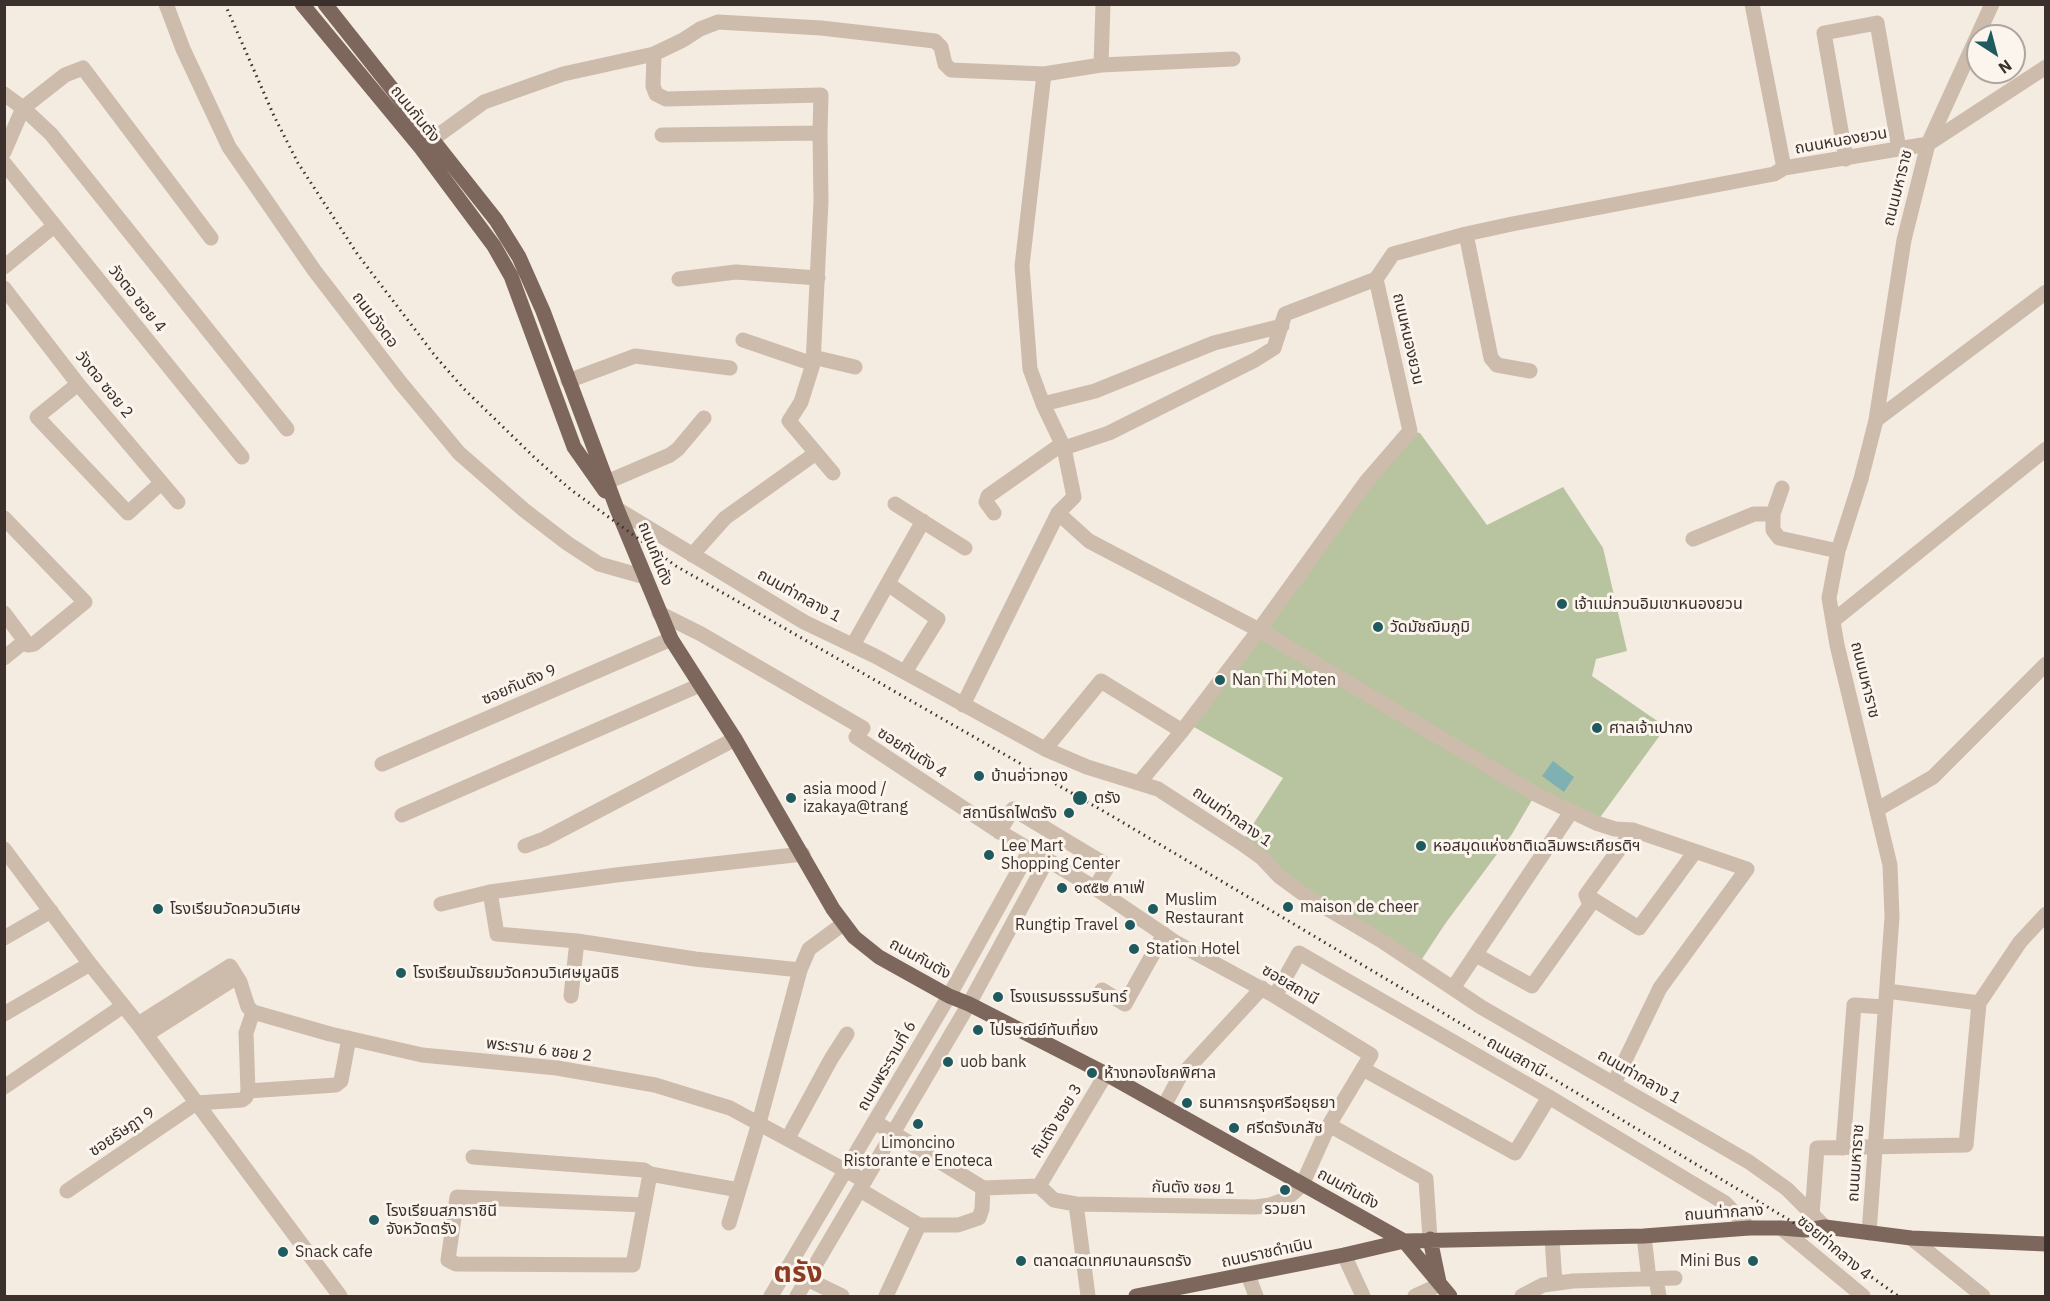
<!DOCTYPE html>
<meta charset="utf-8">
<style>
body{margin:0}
#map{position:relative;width:2050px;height:1301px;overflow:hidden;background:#f4ebe1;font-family:"IBM Plex Sans",sans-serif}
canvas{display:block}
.frame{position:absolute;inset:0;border:6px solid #3b302b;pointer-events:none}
.north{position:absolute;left:1966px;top:24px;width:60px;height:60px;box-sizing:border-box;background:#fbf5ee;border:2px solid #aea6a0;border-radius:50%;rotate:144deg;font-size:16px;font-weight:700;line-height:24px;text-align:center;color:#3b302b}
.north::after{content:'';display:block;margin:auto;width:21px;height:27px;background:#1f5a5e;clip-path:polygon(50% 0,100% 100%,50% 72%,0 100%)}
</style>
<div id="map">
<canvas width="2050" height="1301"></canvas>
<div class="frame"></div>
<div class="north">N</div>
</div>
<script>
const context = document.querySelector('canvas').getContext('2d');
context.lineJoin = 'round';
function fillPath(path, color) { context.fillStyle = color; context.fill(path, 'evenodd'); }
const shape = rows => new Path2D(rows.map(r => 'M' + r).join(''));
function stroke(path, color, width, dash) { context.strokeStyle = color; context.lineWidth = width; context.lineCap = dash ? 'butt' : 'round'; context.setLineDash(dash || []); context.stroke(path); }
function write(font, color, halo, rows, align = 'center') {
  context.font = font + ' "IBM Plex Sans","Noto Sans Thai",sans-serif'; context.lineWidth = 6; context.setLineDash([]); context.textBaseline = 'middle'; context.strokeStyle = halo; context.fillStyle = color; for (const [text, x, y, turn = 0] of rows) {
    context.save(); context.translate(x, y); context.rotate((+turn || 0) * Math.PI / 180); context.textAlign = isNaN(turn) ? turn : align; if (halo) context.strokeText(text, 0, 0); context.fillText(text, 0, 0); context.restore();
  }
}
fillPath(shape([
 [1410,431,1420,433,1487,525,1563,487,1603,548,1627,651,1596,659,1592,676,1666,727,1596,823,1535,795,1512,834,1445,924,1418,965,1241,843,1283,778,1187,723]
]), '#b8c4a0');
fillPath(shape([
 [1553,761,1574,777,1564,792,1542,776]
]), '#7fb0b2');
stroke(shape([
 [166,4,183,49,229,147,314,270,400,382,459,453,524,510,567,543,599,564,645,577],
 [1752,4,1784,168],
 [654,54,653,86,656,94,666,99,821,95,820,133],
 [1101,65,1103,4],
 [4,94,23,108,51,134,287,429],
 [662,135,820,133,821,201,813,364,801,402,789,421,833,473],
 [422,147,484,102,563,74,654,54,683,40,700,29,718,22,821,28,935,41,941,47,945,64,951,70,1044,74,1101,65,1233,59],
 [4,152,23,108,65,75,83,68,211,238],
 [1846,159,1824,33,1877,23,1899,149],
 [4,163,242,457],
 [1466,234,1491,358,1497,365,1530,371],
 [4,267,54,226],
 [679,279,736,272,818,278],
 [4,288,78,384,178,502],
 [743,340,813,364],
 [813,357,855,367],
 [568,381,635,356,730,368],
 [78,384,37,417,128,513,161,483],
 [1043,404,1095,391,1214,343,1282,326],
 [1876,420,2046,292],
 [1064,448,1109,433,1255,360,1274,348,1285,314,1376,279],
 [607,482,670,455,678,449,704,418],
 [1782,488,1773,514,1773,530,1779,538,1838,551],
 [895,504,965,548],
 [617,509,804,622,875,656,1045,749,1087,767,1158,789,1241,843,1262,858,1280,877,1306,896,1382,941,1481,1007,1749,1162,1787,1189,1825,1227],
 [994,513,986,502,988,496,1062,444],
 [1058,513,1089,541,1259,630,1535,794,1596,823,1615,829,1633,830,1747,869,1660,988,1614,1083],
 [4,518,85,602,34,644,28,645,25,641],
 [1693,539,1754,514,1773,514],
 [692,555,725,518,816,453],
 [888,584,938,619,905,672],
 [4,613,25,641,4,658],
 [659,613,701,634,863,728,856,737,995,829,1095,888,1175,942,1275,996,1371,1055,1329,1125,1302,1185,1286,1199,1270,1205,1256,1207,1076,1204,1054,1200,1039,1186,983,1188,875,1122],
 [1834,620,2046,449],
 [853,645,923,521],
 [963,705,1058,513,1074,497,1064,448,1043,404,1030,369,1022,266,1044,74],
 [1045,749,1101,681,1182,731],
 [382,764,671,639],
 [1139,783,1182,731,1259,630,1366,482,1410,431,1376,279,1393,254,1466,234,1512,224,1774,174,1784,168,1928,144,2046,67],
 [1878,809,1933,777,2046,664],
 [402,815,700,685],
 [999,832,1013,809,1108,866,1095,888],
 [525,846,544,839,735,739],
 [4,849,90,964,138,1024,340,1296],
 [490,892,497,934,577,941,695,959,800,970],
 [1586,895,1639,928,1694,853],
 [441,904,490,892,616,875,803,854],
 [4,938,51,911],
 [1476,955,1532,986,1590,905,1586,895,1633,830],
 [1453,988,1571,812],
 [1102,990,1125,1004,1164,934],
 [1887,991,1979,1003],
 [571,996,577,941],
 [1275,996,1299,953,1549,1097,1725,1203,1749,1228],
 [4,1014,90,964],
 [138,1024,230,966,240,982,248,1007,253,1012,330,1034,422,1055,557,1068,655,1085,730,1108,865,1181],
 [146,1035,237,977],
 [1363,1069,1515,1153,1549,1097],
 [4,1087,123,1006],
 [248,1091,336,1085,341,1081,349,1038],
 [1164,1106,1179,1078,1262,988],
 [1329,1125,1426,1179,1430,1239],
 [788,1138,831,1059,847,1034],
 [1843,1148,1854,1005,1885,1007],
 [473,1157,644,1170,650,1174,739,1190],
 [1039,1186,1106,1074],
 [860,1190,919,1225,958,1225,979,1218,982,1209,983,1188],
 [67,1191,196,1103,242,1100,246,1097,248,1091,246,1033,253,1012],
 [1076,1204,1088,1296],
 [644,1205,457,1197,448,1260,456,1264,633,1265,650,1174],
 [1812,1215,1817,1148,1966,1145,1979,1003,2020,942,2046,914],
 [729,1223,759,1123,800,970,809,949,843,924],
 [1781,1228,1863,1296],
 [1869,1233,1892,917,1890,865,1837,645,1829,598,1838,551,1861,479,1876,420,1904,240,1928,144,1992,4],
 [1644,1236,1649,1279],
 [1552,1238,1555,1283],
 [1911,1238,1983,1296],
 [1344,1255,1363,1296],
 [1248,1275,1256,1296],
 [807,1279,842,1296],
 [1656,1279,1659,1296],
 [771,1296,949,996,1030,850],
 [797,1296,969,1004,1047,860],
 [886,1296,919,1225],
 [1415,1296,1439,1285],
 [1522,1296,1543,1285,1573,1281,1675,1278]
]), '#cdbbac', 15);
stroke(shape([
 [302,4,421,148,494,246,511,276,574,447,605,491],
 [325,4,496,220,519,257,543,311,617,509,671,639,735,739,833,909,854,937,879,957,949,996,969,1004,1106,1074,1404,1241,1450,1296],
 [1430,1239,1439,1282],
 [1136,1296,1344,1255,1404,1241,1644,1236,1749,1228,1781,1228,1806,1230,1825,1227,1911,1238,2046,1244]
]), '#7d675c', 15);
stroke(shape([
 [225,4,274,116,298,163,358,255,436,357,464,389,536,459,570,489,676,566,1117,819,1403,989,1806,1230,1898,1296]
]), '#3b302b', 3, [1.5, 4.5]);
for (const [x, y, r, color] of [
 [1562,604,6,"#1f5a5e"],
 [1378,627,6,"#1f5a5e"],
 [1220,680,6,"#1f5a5e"],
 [1597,728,6,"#1f5a5e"],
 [979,776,6,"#1f5a5e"],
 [791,798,6,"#1f5a5e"],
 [1080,798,8,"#1f5a5e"],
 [1069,813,6,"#1f5a5e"],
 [1421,846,6,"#1f5a5e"],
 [989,855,6,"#1f5a5e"],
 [1062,888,6,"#1f5a5e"],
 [1288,907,6,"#1f5a5e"],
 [158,909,6,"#1f5a5e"],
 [1153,909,6,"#1f5a5e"],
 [1130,925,6,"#1f5a5e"],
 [1134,949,6,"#1f5a5e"],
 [401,973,6,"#1f5a5e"],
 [998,997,6,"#1f5a5e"],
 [978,1030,6,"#1f5a5e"],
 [948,1062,6,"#1f5a5e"],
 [1092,1073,6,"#1f5a5e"],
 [1187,1103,6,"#1f5a5e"],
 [918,1124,6,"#1f5a5e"],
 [1234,1128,6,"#1f5a5e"],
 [1285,1190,6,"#1f5a5e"],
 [374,1220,6,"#1f5a5e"],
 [283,1252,6,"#1f5a5e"],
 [1021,1261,6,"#1f5a5e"],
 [1753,1261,6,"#1f5a5e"]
]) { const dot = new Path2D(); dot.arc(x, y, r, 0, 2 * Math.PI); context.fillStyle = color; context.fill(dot); stroke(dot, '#fbf5ee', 2); }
write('16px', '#3b302b', '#fbf5ee', [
 ["ถนนกันตัง",415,114,51],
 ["ถนนหนองยวน",1841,141,-10],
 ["ถนนมหาราช",1898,188,-76],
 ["วังตอ ซอย 4",137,299,51],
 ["ถนนวังตอ",375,320,53],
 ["ถนนหนองยวน",1408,339,77],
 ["วังตอ ซอย 2",104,385,51],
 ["ถนนกันตัง",655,554,68],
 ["ถนนท่ากลาง 1",799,596,29],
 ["ถนนมหาราช",1865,680,76],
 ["ซอยกันตัง 9",519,685,-23],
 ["ซอยกันตัง 4",912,753,33],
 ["ถนนท่ากลาง 1",1232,817,35],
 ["ถนนกันตัง",920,959,29],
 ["ซอยสถานี",1290,985,31],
 ["พระราม 6 ซอย 2",539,1050,7],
 ["ถนนสถานี",1516,1057,30],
 ["ถนนพระรามที่ 6",887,1066,-60],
 ["ถนนท่ากลาง 1",1639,1077,30],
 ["กันตัง ซอย 3",1057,1121,-59],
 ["ซอยรัษฎา 9",122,1132,-34],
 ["ถนนมหาราช",1856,1163,-86],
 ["กันตัง ซอย 1",1193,1188,1],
 ["ถนนกันตัง",1348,1189,29],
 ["ถนนท่ากลาง",1724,1213,-4],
 ["ซอยท่ากลาง 4",1834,1248,40],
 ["ถนนราชดำเนิน",1267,1253,-12]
]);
write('16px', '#3b302b', '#fbf5ee', [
 ["เจ้าเเม่กวนอิมเขาหนองยวน",1574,604],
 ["วัดมัชฌิมภูมิ",1390,627],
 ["Nan Thi Moten",1232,680],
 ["ศาลเจ้าเปากง",1609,728],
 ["บ้านอ่าวทอง",991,776],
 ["asia mood /",803,789],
 ["izakaya@trang",803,807],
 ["ตรัง",1094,798],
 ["สถานีรถไฟตรัง",1057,813,"right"],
 ["Lee Mart",1001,846],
 ["Shopping Center",1001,864],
 ["หอสมุดแห่งชาติเฉลิมพระเกียรติฯ",1433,846],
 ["๑๙๕๒ คาเฟ่",1074,888],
 ["Muslim",1165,900],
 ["Restaurant",1165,918],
 ["maison de cheer",1300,907],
 ["โรงเรียนวัดควนวิเศษ",170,909],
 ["Rungtip Travel",1118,925,"right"],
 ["Station Hotel",1146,949],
 ["โรงเรียนมัธยมวัดควนวิเศษมูลนิธิ",413,973],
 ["โรงแรมธรรมรินทร์",1010,997],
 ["ไปรษณีย์ทับเที่ยง",990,1030],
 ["uob bank",960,1062],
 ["ห้างทองโชคพิศาล",1104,1073],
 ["ธนาคารกรุงศรีอยุธยา",1199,1103],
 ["ศรีตรังเภสัช",1246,1128],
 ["Limoncino",918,1143,"center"],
 ["Ristorante e Enoteca",918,1161,"center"],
 ["รวมยา",1285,1209,"center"],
 ["โรงเรียนสภาราชินี",386,1211],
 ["จังหวัดตรัง",386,1229],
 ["Snack cafe",295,1252],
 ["ตลาดสดเทศบาลนครตรัง",1033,1261],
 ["Mini Bus",1741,1261,"right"]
], 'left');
write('bold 28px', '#8c3b22', '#fbf5ee', [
 ["ตรัง",798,1274]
]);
</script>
